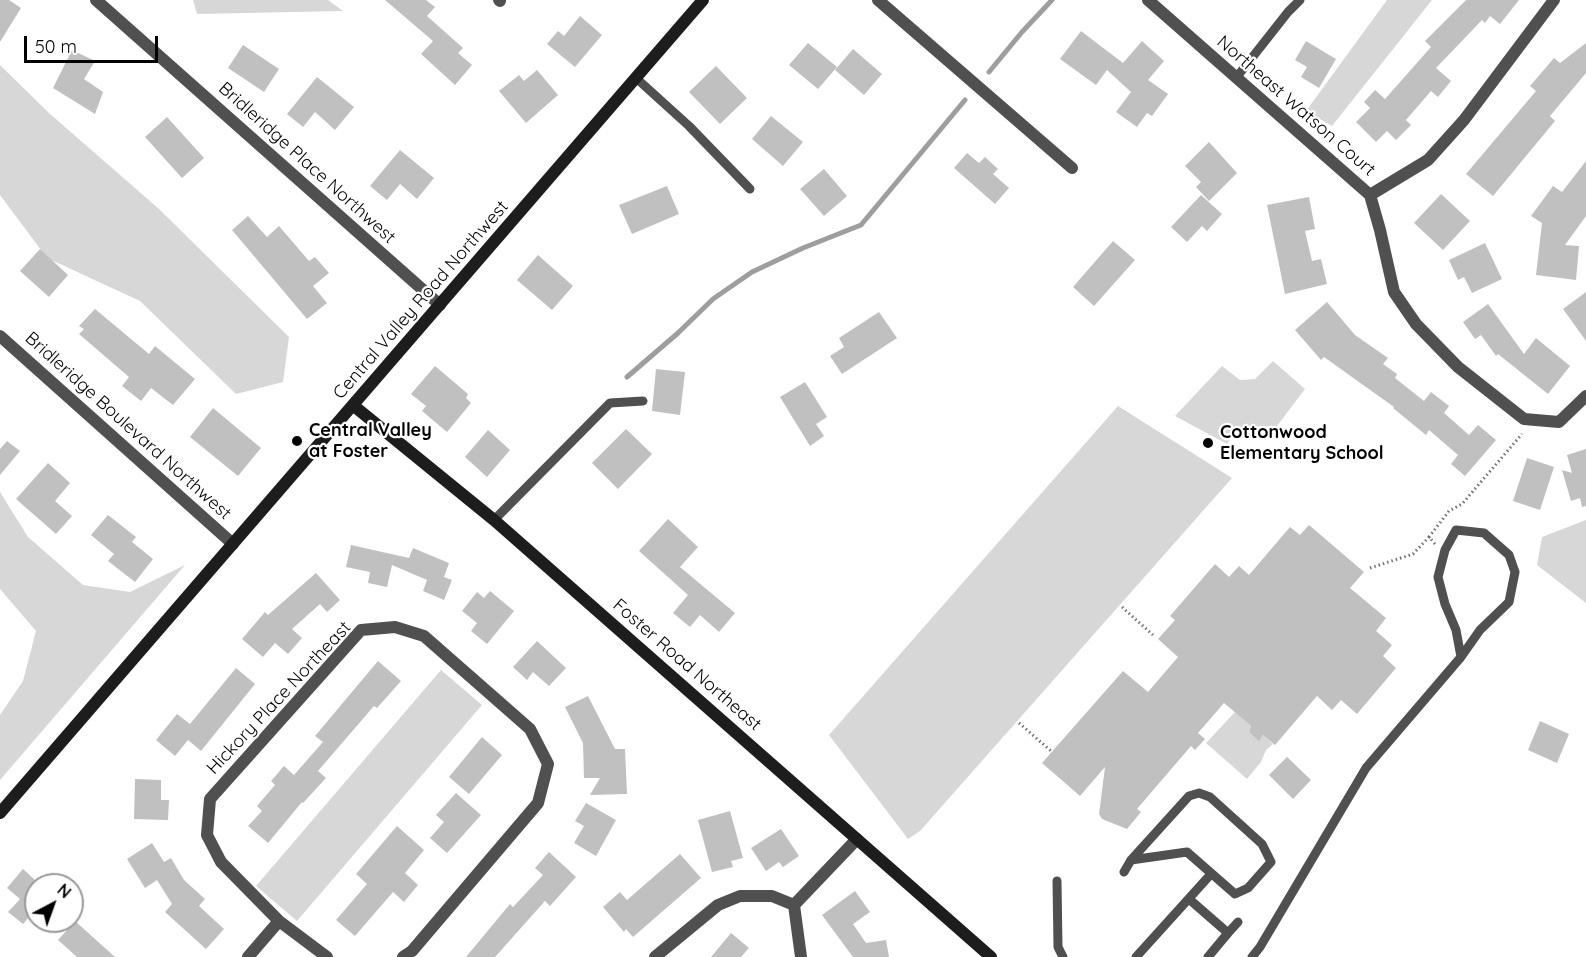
<!DOCTYPE html>
<style>
body{margin:0}
#map{position:relative;width:1586px;height:957px;overflow:hidden;background:#fff;font-family:Quicksand,sans-serif}
canvas{display:block}
.north{position:absolute;left:24px;top:873px;width:60px;height:60px;box-sizing:border-box;background:#fff;border:2px solid #999;border-radius:50%;rotate:41deg;font-size:16px;font-weight:700;line-height:24px;text-align:center;color:#000}
.north::after{content:'';display:block;margin:auto;width:21px;height:27px;background:#000;clip-path:polygon(50% 0,100% 100%,50% 72%,0 100%)}
.scale{position:absolute;left:24px;top:36px;width:134px;height:27px;box-sizing:border-box;border:3px solid #000;border-top:0;padding-left:8px;font-size:18px;line-height:21px;white-space:nowrap;color:#000;-webkit-text-stroke:4px #fff;paint-order:stroke}
</style>
<div id="map">
<canvas width="1586" height="957"></canvas>
<div class="north">N</div>
<div class="scale">50 m</div>
</div>
<script>
const context = document.querySelector('canvas').getContext('2d');
context.lineJoin = 'round';
function fillPath(path, color) { context.fillStyle = color; context.fill(path, 'evenodd'); }
const shape = rows => new Path2D(rows.map(r => 'M' + r).join(''));
function stroke(path, color, width, dash) { context.strokeStyle = color; context.lineWidth = width; context.lineCap = dash ? 'butt' : 'round'; context.setLineDash(dash || []); context.stroke(path); }
function write(font, color, halo, rows, align = 'center') {
  context.font = font + ' Quicksand,sans-serif'; context.lineWidth = 4.5; context.setLineDash([]); context.textBaseline = 'middle'; context.strokeStyle = halo; context.fillStyle = color; for (const [text, x, y, turn = 0] of rows) {
    context.save(); context.translate(x, y); context.rotate((+turn || 0) * Math.PI / 180); context.textAlign = isNaN(turn) ? turn : align; if (halo) context.strokeText(text, 0, 0); context.fillText(text, 0, 0); context.restore();
  }
}
fillPath(shape([
 [193,0,328,0,343,11,197,14],
 [1387,0,1432,0,1332,126,1306,111],
 [0,65,49,113,159,209,289,337,283,382,236,394,140,301,47,258,0,195],
 [1273,361,1305,389,1277,426,1240,427,1227,444,1175,416,1222,366,1240,380,1255,379],
 [1118,406,1232,478,920,831,908,839,829,735],
 [0,492,28,537,83,585,130,592,185,565,0,780,0,715,23,681,36,631,0,589],
 [1586,520,1586,603,1537,565,1542,537],
 [441,670,482,705,297,921,256,886],
 [1235,712,1251,726,1249,732,1259,740,1263,735,1273,744,1266,750,1261,762,1247,779,1206,743]
]), '#d7d7d7');
stroke(shape([
 [989,72,1022,32,1052,0],
 [627,377,678,333,713,299,752,272,803,248,861,225,965,100]
]), '#9e9e9e', 5);
fillPath(shape([
 [0,0,9,0,21,8,0,42],
 [385,0,426,0,435,7,427,16,463,48,458,53,472,65,455,85,421,54,433,41],
 [1466,0,1519,0,1500,24,1490,16,1485,23,1482,20,1436,68,1451,81,1438,97,1431,91,1406,120,1411,125,1396,140,1387,131,1376,142,1356,122,1370,108,1364,102,1375,90,1385,99,1431,47,1425,41],
 [580,16,602,35,575,67,547,44,558,31,564,36],
 [1081,31,1123,63,1142,41,1164,61,1148,80,1168,94,1152,116,1147,113,1137,127,1116,112,1131,92,1107,70,1096,85,1060,59],
 [1306,41,1336,59,1319,88,1301,77,1307,67,1295,60],
 [808,43,837,67,818,89,789,65],
 [1586,43,1586,73,1550,116,1555,121,1493,196,1466,174,1536,91,1530,86,1554,58,1560,63],
 [243,45,279,69,264,92,228,68],
 [853,49,882,74,864,95,835,70],
 [72,50,95,61,84,79,103,92,95,114,53,88],
 [716,66,747,98,720,124,689,92],
 [537,70,558,95,526,123,499,91,519,75,524,81],
 [317,77,354,107,335,130,315,112,303,127,287,114],
 [771,116,803,142,783,166,752,139],
 [167,117,204,158,182,178,145,137],
 [1209,142,1237,173,1209,201,1196,187,1201,182,1185,166],
 [400,150,434,178,417,199,400,184,387,200,370,186],
 [967,153,979,163,985,157,998,169,993,174,1009,188,995,204,954,168],
 [1586,161,1586,216,1565,245,1579,246,1576,280,1536,275,1542,223,1531,216,1553,186,1562,192],
 [824,169,847,196,824,216,800,189],
 [667,186,679,214,632,234,619,205],
 [1441,194,1470,221,1443,250,1414,223],
 [1201,195,1222,214,1207,231,1202,226,1187,242,1171,227],
 [1309,197,1315,229,1305,231,1312,261,1321,259,1327,284,1285,294,1267,205],
 [248,216,267,237,279,226,309,261,315,257,329,273,313,286,327,303,307,319,232,230],
 [1113,241,1135,260,1094,306,1073,287],
 [1485,243,1502,279,1472,293,1464,277,1458,280,1449,260],
 [40,249,68,275,49,297,20,271],
 [538,255,573,286,552,310,517,280],
 [1586,292,1586,341,1563,309],
 [1327,302,1355,335,1388,358,1383,364,1397,374,1395,378,1424,401,1431,392,1449,406,1444,413,1469,435,1478,425,1496,440,1465,476,1451,464,1458,455,1429,430,1426,435,1393,408,1394,407,1324,357,1321,360,1295,330],
 [1488,304,1524,354,1536,338,1570,366,1548,394,1498,354,1496,356,1481,335,1475,339,1463,322],
 [95,309,149,354,155,346,195,379,173,405,151,388,141,401,122,386,129,377,79,334,84,329,79,326],
 [879,312,897,338,842,374,830,356,844,347,839,338],
 [435,366,468,394,466,398,471,403,447,432,422,411,426,406,411,394],
 [656,369,685,372,680,415,652,411],
 [805,382,827,417,816,424,824,436,810,446,780,397],
 [213,408,261,448,238,476,190,437],
 [626,429,652,454,618,489,592,463],
 [488,430,510,450,487,477,465,457],
 [7,441,20,451,0,475,0,449],
 [1586,449,1586,506,1582,507,1580,498,1571,501,1562,470,1572,473,1567,455],
 [1527,458,1554,467,1540,510,1513,501],
 [48,463,70,483,55,501,72,516,56,534,16,499],
 [108,515,136,537,132,542,153,559,135,582,108,561,114,554,91,535],
 [668,519,698,547,680,567,735,613,719,632,700,615,690,627,673,613,688,595,639,551],
 [1309,525,1364,572,1350,588,1386,618,1376,631,1392,645,1383,656,1396,668,1357,714,1341,700,1332,710,1317,696,1275,745,1263,735,1259,741,1249,732,1251,726,1224,703,1198,733,1205,739,1195,750,1191,746,1137,809,1141,812,1127,829,1102,819,1099,814,1105,767,1080,796,1042,763,1123,671,1148,692,1178,657,1158,639,1175,620,1170,616,1215,564,1229,577,1239,566,1249,575,1290,527,1300,535],
 [351,545,409,558,413,548,449,563,444,577,452,580,444,600,423,591,427,580,392,565,387,587,368,583,370,572,346,567],
 [316,573,340,600,327,612,320,604,292,629,302,638,288,654,275,643,263,657,242,639,265,612,268,615],
 [490,591,514,611,487,644,471,631,477,623,462,611,477,592,484,598],
 [537,641,566,668,549,686,533,672,527,680,513,667],
 [378,661,401,681,377,708,374,706,318,771,326,778,303,803,302,802,268,843,248,826,262,811,257,806,275,785,271,781,284,766,294,775,323,742,315,736],
 [236,668,255,684,201,751,188,740,175,756,156,740,177,714,190,724],
 [588,696,615,749,625,749,627,794,590,795,600,778,584,778,583,743,565,707],
 [1540,721,1569,734,1557,763,1528,750],
 [482,737,502,755,469,794,449,777],
 [1287,757,1311,780,1293,799,1269,775],
 [135,779,161,780,161,800,169,800,168,820,134,819],
 [456,793,481,815,447,853,430,838,444,822,436,815],
 [586,803,616,820,596,856,574,843,584,826,575,821],
 [730,811,743,858,731,861,733,867,712,872,698,820],
 [397,826,424,850,405,873,418,885,404,902,393,892,355,936,336,920,367,884,356,874],
 [781,829,799,856,783,867,779,862,766,871,751,848],
 [152,843,164,862,171,858,184,880,205,899,199,906,224,929,206,949,165,912,172,904,157,880,145,888,127,859],
 [549,852,576,877,550,906,545,901,495,957,466,957,510,904,513,907,543,875,535,868],
 [680,854,701,878,633,937,626,929,624,932,603,907,620,892,627,900],
 [23,869,36,881,36,909,23,924,8,912,20,899,7,888],
 [855,891,870,912,853,924,866,943,886,940,889,957,853,957,822,915],
 [75,921,115,957,77,957,58,940],
 [731,933,749,948,741,957,711,957]
]), '#c0c0c0');
stroke(shape([
 [1435,544,1429,537,1449,511,1462,504,1522,434],
 [1370,568,1413,554,1429,537],
 [1122,607,1153,635],
 [1019,723,1051,751]
]), '#727272', 3, [1.5, 3]);
stroke(shape([
 [636,78,689,126,750,189],
 [1236,78,1288,12,1300,0],
 [494,520,610,403,643,401],
 [1124,872,1131,860,1189,796,1199,793,1210,797,1262,844,1271,862,1248,888,1235,894,1187,852,1131,860],
 [1057,881,1058,947,1063,957],
 [1189,899,1228,933,1208,957],
 [1228,933,1238,922],
 [1136,957,1211,874],
 [1252,957,1260,947,1366,768,1461,657,1480,630,1509,602,1515,572,1509,555,1484,533,1456,530,1445,550,1438,577,1445,604,1456,630,1461,657]
]), '#505050', 9);
stroke(shape([
 [96,0,440,305],
 [499,0,500,1],
 [878,0,1072,168],
 [1148,0,1370,195,1380,230,1394,292,1416,324,1458,367,1524,419,1559,422,1586,396],
 [1370,195,1428,160,1464,120,1554,0],
 [0,336,233,544],
 [794,905,857,839],
 [794,905,801,957],
 [248,957,279,921],
 [327,957,279,921,221,862,207,835,210,799,361,630,395,627,424,636,530,729,548,764,538,803,412,951,403,957],
 [655,957,718,905,740,896,772,896,794,905]
]), '#505050', 12);
stroke(shape([
 [354,406,494,520,991,957],
 [0,813,703,0]
]), '#1d1d1d', 12);
for (const [x, y, r, color] of [
 [297,441,6,"#000"],
 [1208,443,6,"#000"]
]) { const dot = new Path2D(); dot.arc(x, y, r, 0, 2 * Math.PI); context.fillStyle = color; context.fill(dot); stroke(dot, '#fff', 2); }
write('18px', '#000', '#fff', [
 ["Northeast Watson Court",1296,106,41],
 ["Bridleridge Place Northwest",307,163,42],
 ["Central Valley Road Northwest",421,300,-49],
 ["Bridleridge Boulevard Northwest",128,426,42],
 ["Foster Road Northeast",687,665,41],
 ["Hickory Place Northeast",279,698,-47]
]);
write('bold 18px', '#000', '#fff', [
 ["Central Valley",309,431],
 ["at Foster",309,452],
 ["Cottonwood",1220,433],
 ["Elementary School",1220,454]
], 'left');
</script>
